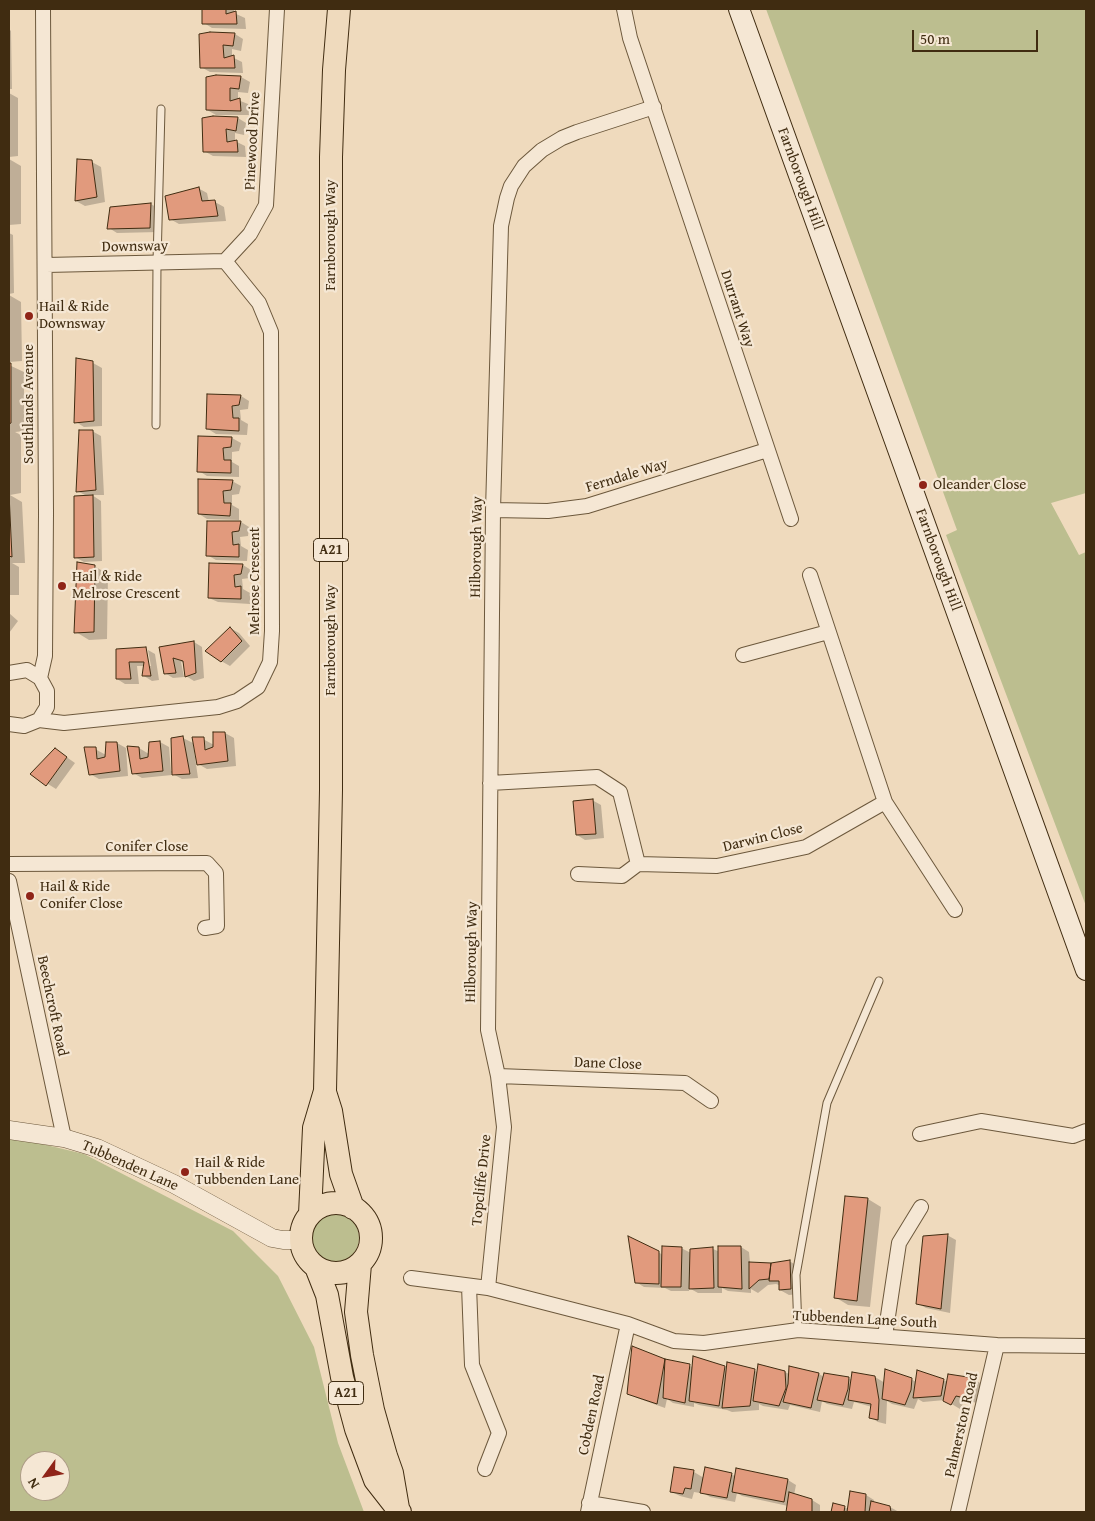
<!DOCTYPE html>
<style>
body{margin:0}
#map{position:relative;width:1095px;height:1521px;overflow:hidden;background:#efdabd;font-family:"Gentium Book Plus",serif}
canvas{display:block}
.frame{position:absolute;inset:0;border:10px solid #402c11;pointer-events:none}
.north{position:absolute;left:20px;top:1451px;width:50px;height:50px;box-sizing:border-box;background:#f5e7d4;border:1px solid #ad9c86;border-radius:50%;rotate:238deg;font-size:14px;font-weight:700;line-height:20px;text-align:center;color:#402c11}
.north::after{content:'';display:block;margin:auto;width:18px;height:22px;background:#8f2418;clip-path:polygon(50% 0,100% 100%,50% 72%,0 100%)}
.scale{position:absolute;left:912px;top:30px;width:126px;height:22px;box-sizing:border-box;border:2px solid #402c11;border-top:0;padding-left:6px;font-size:15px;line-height:18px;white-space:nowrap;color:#402c11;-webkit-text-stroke:4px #f5e7d4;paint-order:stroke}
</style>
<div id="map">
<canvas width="1095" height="1521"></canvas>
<div class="frame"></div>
<div class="north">N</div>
<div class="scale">50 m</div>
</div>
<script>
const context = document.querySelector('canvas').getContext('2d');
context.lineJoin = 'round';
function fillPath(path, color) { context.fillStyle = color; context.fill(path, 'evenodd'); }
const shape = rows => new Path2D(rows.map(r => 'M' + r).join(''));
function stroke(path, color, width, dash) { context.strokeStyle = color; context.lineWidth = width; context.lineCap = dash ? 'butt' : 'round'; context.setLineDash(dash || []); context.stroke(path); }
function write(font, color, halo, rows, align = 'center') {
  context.font = font + ' "Gentium Book Plus",serif'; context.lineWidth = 4.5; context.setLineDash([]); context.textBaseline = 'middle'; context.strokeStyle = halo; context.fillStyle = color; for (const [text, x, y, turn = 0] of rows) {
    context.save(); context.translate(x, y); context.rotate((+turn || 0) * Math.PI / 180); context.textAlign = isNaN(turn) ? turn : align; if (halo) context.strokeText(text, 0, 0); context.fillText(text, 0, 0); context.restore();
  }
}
fillPath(shape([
 [766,9,1086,9,1086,493,1051,503,1079,555,1086,552,1086,906,946,535,957,530],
 [9,1136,84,1154,233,1231,278,1276,314,1347,338,1443,364,1512,9,1512],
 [30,1461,60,1461,60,1491,30,1491],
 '311 1238a24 24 0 1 1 48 0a24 24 0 1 1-48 0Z'
]), '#bcbe8f');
fillPath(shape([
 [203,9,234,9,234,13,245,18,246,29,212,28,204,23],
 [9,29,11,31,12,89,9,89],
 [210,33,235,34,243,39,241,51,232,49,232,57,242,62,243,73,210,72,201,67],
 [216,76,241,77,250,82,248,93,238,92,238,100,248,104,249,115,216,115,207,110],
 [9,93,18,98,18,156,9,157],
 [213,117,238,118,246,123,244,135,235,133,235,141,245,146,246,157,213,156,204,151],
 [9,159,21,166,21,224,9,225],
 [92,162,101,167,105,202,85,206,76,201],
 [198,188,207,193,209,202,215,202,224,207,226,221,179,224,170,219],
 [151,204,159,209,159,232,117,233,109,228],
 [9,233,13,235,14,293,9,294],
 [9,295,21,302,22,361,9,362],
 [93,363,102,368,102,426,84,427,76,422],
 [9,365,24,372,24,431,15,432,21,435,21,493,10,495,22,502,25,563,12,563,19,567,19,595,9,595],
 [208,395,241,396,249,401,248,409,240,410,241,420,248,424,247,435,216,434,208,429],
 [92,431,101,436,104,495,92,495,101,501,102,561,84,562,75,557,87,496,77,491],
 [199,438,232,438,241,443,239,451,232,452,232,462,239,466,239,477,207,476,199,471],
 [232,481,241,486,239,494,232,495,232,505,239,509,239,520,207,519,199,514],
 [208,522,241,522,249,527,248,536,240,537,241,546,248,550,247,561,216,560,207,555],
 [210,564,243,565,251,570,250,578,242,579,243,589,250,593,250,604,218,602,209,598],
 [94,566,108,574,107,639,89,640,76,632],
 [9,613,18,621,9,633],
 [230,628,239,633,250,646,230,666,221,661],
 [194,642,202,647,204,678,194,681,186,676,185,663,181,662,184,677,173,678,165,673,161,648],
 [145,649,148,666,151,666,148,650,155,654,159,680,152,681,144,676,145,666,137,666,139,684,125,684,117,679,117,650],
 [225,733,234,738,236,766,207,769,198,764,203,739,214,745],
 [183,738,193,743,198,778,182,779,171,773,172,775,142,778,133,773,139,748,149,754,160,742,169,747,171,771,173,771],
 [117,743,126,748,128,776,99,779,90,774,95,749,106,755],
 [55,749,75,763,56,789,32,774],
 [592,800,601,805,604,838,585,840,577,835],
 [846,1197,868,1199,881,1207,870,1307,848,1305,835,1297],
 [947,1235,956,1240,950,1313,926,1308,917,1303],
 [741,1247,749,1252,750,1263,771,1264,789,1261,798,1266,799,1294,789,1295,780,1290,779,1285,776,1284,768,1285,758,1293,751,1289,751,1293,728,1291,722,1288,722,1293,698,1293,689,1288,689,1291,671,1291,665,1288,644,1287,636,1282,658,1252,663,1255,681,1248,691,1253,713,1249,720,1252],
 [665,1360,693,1367,725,1367,727,1368,754,1370,758,1373,785,1372,789,1374,819,1374,824,1377,848,1378,852,1380,875,1377,885,1383,911,1379,916,1382,918,1372,948,1382,973,1379,982,1384,977,1403,965,1400,960,1409,945,1400,923,1402,918,1399,914,1409,892,1404,887,1401,886,1424,878,1422,870,1417,872,1407,854,1402,852,1409,827,1404,822,1401,820,1412,790,1405,788,1410,763,1406,759,1404,759,1410,732,1412,727,1410,699,1405,694,1403,694,1407,673,1403,667,1399,665,1408,637,1398,628,1393],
 [706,1468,736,1476,737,1469,788,1480,796,1485,794,1495,812,1500,820,1505,820,1512,787,1512,788,1506,742,1496,737,1493,735,1502,710,1497,700,1491,700,1493,694,1492,692,1499,680,1496,672,1492,694,1472,704,1478],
 [866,1495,874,1500,874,1503,890,1507,899,1512,832,1512,834,1504,849,1509]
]), '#0003');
const building = shape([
 [202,9,226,9,226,14,236,11,237,24,202,24,202,9],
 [210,32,235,33,233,46,223,45,224,58,234,55,235,68,200,68,199,34,210,32],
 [216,75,241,76,239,89,230,88,230,101,240,98,241,111,206,110,206,77,216,75],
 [213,116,238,117,236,131,226,129,227,142,237,140,238,152,203,152,202,118,213,116],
 [77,159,92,160,97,197,75,201,77,159],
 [199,187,202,201,215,200,218,216,169,220,165,196,199,187],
 [151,203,150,228,107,229,110,207,151,203],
 [76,358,93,361,94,421,74,423,76,358],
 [9,363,11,363,11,423,9,424,9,363],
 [207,394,241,395,239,405,232,406,233,418,239,418,239,431,206,429,207,394],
 [79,430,93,430,96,490,76,492,79,430],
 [198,436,232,437,231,447,223,448,224,460,231,460,231,473,197,472,198,436],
 [198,479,233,480,231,490,223,491,224,503,231,503,230,516,198,514,198,479],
 [9,493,12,557,9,556,9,493],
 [93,495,94,557,74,558,74,496,93,495],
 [207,521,241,521,239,531,232,532,233,545,239,544,239,557,206,556,207,521],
 [77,562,95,565,94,632,74,633,77,562],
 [209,563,243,564,241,574,234,575,235,587,241,586,241,599,208,598,209,563],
 [230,627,242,641,221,662,205,651,230,627],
 [194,641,196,673,185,677,183,661,173,658,176,673,164,674,159,647,194,641],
 [146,647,151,676,142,676,144,662,129,662,131,679,116,679,116,649,146,647],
 [213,732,225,732,228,761,197,765,192,737,204,737,205,750,213,747,213,732],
 [183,736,190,774,172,775,171,738,183,736],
 [160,741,163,771,132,774,127,746,139,747,140,759,148,757,149,742,160,741],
 [106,742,117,742,120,771,89,775,84,747,96,747,97,759,105,757,106,742],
 [55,748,67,757,46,786,30,774,55,748],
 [593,799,596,834,576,835,573,801,593,799],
 [845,1196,868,1198,857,1301,834,1298,845,1196],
 [948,1234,941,1309,916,1304,923,1236,948,1234],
 [628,1236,659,1251,659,1284,635,1283,628,1236],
 [662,1246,682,1247,681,1287,661,1287,662,1246],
 [718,1246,741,1246,742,1289,718,1287,718,1246],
 [713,1247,714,1288,689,1289,690,1249,713,1247],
 [790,1260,791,1289,779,1290,779,1281,769,1281,771,1263,790,1260],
 [749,1262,771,1263,769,1279,759,1280,749,1289,749,1262],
 [632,1346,665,1359,657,1404,627,1394,632,1346],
 [693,1356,725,1366,719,1406,689,1401,693,1356],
 [665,1359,690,1364,685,1403,663,1398,665,1359],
 [727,1362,755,1369,750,1406,722,1408,727,1362],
 [758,1364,785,1371,786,1388,779,1406,753,1401,758,1364],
 [789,1366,819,1373,811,1408,783,1402,788,1384,789,1366],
 [885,1369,912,1378,911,1390,905,1405,882,1399,885,1369],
 [917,1370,944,1379,941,1396,913,1398,917,1370],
 [852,1372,875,1376,879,1400,878,1420,869,1418,871,1404,848,1400,852,1372],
 [824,1373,849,1377,848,1389,843,1405,817,1400,824,1373],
 [948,1374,974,1378,969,1399,956,1396,951,1405,943,1401,948,1374],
 [674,1467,694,1470,691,1489,685,1488,683,1494,670,1492,674,1467],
 [705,1467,732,1473,727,1498,700,1493,705,1467],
 [736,1468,788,1479,784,1502,732,1492,736,1468],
 [850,1491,866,1494,865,1512,847,1512,850,1491],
 [789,1492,812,1499,812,1512,786,1512,789,1492],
 [871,1501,890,1506,891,1512,869,1512,871,1501],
 [833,1503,845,1506,844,1512,831,1512,833,1503]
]);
fillPath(building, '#e19a7d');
stroke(building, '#402c11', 1);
const service = shape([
 [156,425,157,262,161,109],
 [798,1330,796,1275,827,1103,879,981]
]);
const minor = shape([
 [624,9,630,38,791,519],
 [225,261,250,234,266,205,277,9],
 [46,265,225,261],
 [493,510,548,511,587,506,767,450],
 [810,575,885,802,955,910],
 [743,655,828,632],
 [9,673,27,670,40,678,47,691,47,707,39,720,24,726,9,724],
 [40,678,45,656,46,513,43,9],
 [39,720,64,723,218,707,237,701,258,687,270,662,272,631,271,332,259,303,225,261],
 [490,783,597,777,620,792,638,864,717,866,806,847,885,802],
 [9,864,207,863,216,873,217,926,205,928],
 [578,874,622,876,638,864],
 [9,881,64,1138],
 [498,1076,685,1083,711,1101],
 [920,1134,981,1121,1073,1136,1086,1131],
 [411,1278,488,1288,628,1324,674,1341,704,1343,798,1330,997,1345,1086,1346],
 [469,1286,472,1365,499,1433,485,1469],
 [488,1288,504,1127,498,1076,488,1030,493,510,501,226,507,198,511,186,524,166,542,150,562,138,577,132,654,107],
 [885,1336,899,1243,921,1207],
 [589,1503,643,1512],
 [588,1512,628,1324],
 [958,1512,997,1345]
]);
const tertiary = shape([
 [9,1130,64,1138,97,1148,174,1184,272,1238,283,1240,300,1240]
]);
const secondary = shape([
 [739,9,1086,970]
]);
const trunk = shape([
 [325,1092,331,1111,341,1174,353,1208],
 '301 1238a35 35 0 1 1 70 0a35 35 0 1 1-70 0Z',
 [310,1214,314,1128,325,1091,328,943,331,790,331,157,334,70,339,9],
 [360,1264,356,1312,362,1355,373,1410,386,1456,392,1473,398,1508],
 [316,1267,327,1295,342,1377,356,1429,375,1480,400,1512]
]);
stroke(service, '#6c583c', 9);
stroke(minor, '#6c583c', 16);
stroke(tertiary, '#6c583c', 19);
stroke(secondary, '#402c11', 22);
stroke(trunk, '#402c11', 24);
stroke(service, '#f5e7d4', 7);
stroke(minor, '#f5e7d4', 14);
stroke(tertiary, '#f5e7d4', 18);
stroke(secondary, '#f5e7d4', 20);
stroke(trunk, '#efdabd', 22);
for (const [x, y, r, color] of [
 [29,316,5,"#8f2418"],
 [923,485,5,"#8f2418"],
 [62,586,5,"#8f2418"],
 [30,896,5,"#8f2418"],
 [185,1172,5,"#8f2418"]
]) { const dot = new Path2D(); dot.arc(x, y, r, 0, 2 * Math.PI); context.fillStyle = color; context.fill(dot); stroke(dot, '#f5e7d4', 2); }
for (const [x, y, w] of [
 [331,550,35],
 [346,1393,35]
]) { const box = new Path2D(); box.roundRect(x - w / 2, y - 11.5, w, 23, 4); context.fillStyle = '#f5e7d4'; context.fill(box); stroke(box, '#402c11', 1); }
write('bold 14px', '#402c11', null, [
 ["A21",331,550],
 ["A21",346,1393]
]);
write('15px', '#402c11', '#f5e7d4', [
 ["Pinewood Drive",253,141,-87],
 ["Farnborough Hill",800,179,70],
 ["Farnborough Way",331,235,-90],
 ["Downsway",135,247,-1],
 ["Durrant Way",737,309,72],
 ["Southlands Avenue",29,404,-90],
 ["Ferndale Way",627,476,-17],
 ["Hilborough Way",477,547,-89],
 ["Farnborough Hill",938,560,70],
 ["Melrose Crescent",255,581,-90],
 ["Farnborough Way",331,640,-90],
 ["Darwin Close",763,838,-14],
 ["Conifer Close",147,847],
 ["Hilborough Way",472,952,-89],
 ["Beechcroft Road",52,1006,78],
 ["Dane Close",608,1064,2],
 ["Tubbenden Lane",130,1166,24],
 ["Topcliffe Drive",482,1180,-84],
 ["Tubbenden Lane South",865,1320,3],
 ["Cobden Road",592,1415,-78],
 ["Palmerston Road",962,1425,-77]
]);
write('15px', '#402c11', '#f5e7d4', [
 ["Hail & Ride",39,307],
 ["Downsway",39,324],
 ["Oleander Close",933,485],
 ["Hail & Ride",72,577],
 ["Melrose Crescent",72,594],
 ["Hail & Ride",40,887],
 ["Conifer Close",40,904],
 ["Hail & Ride",195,1163],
 ["Tubbenden Lane",195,1180]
], 'left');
</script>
